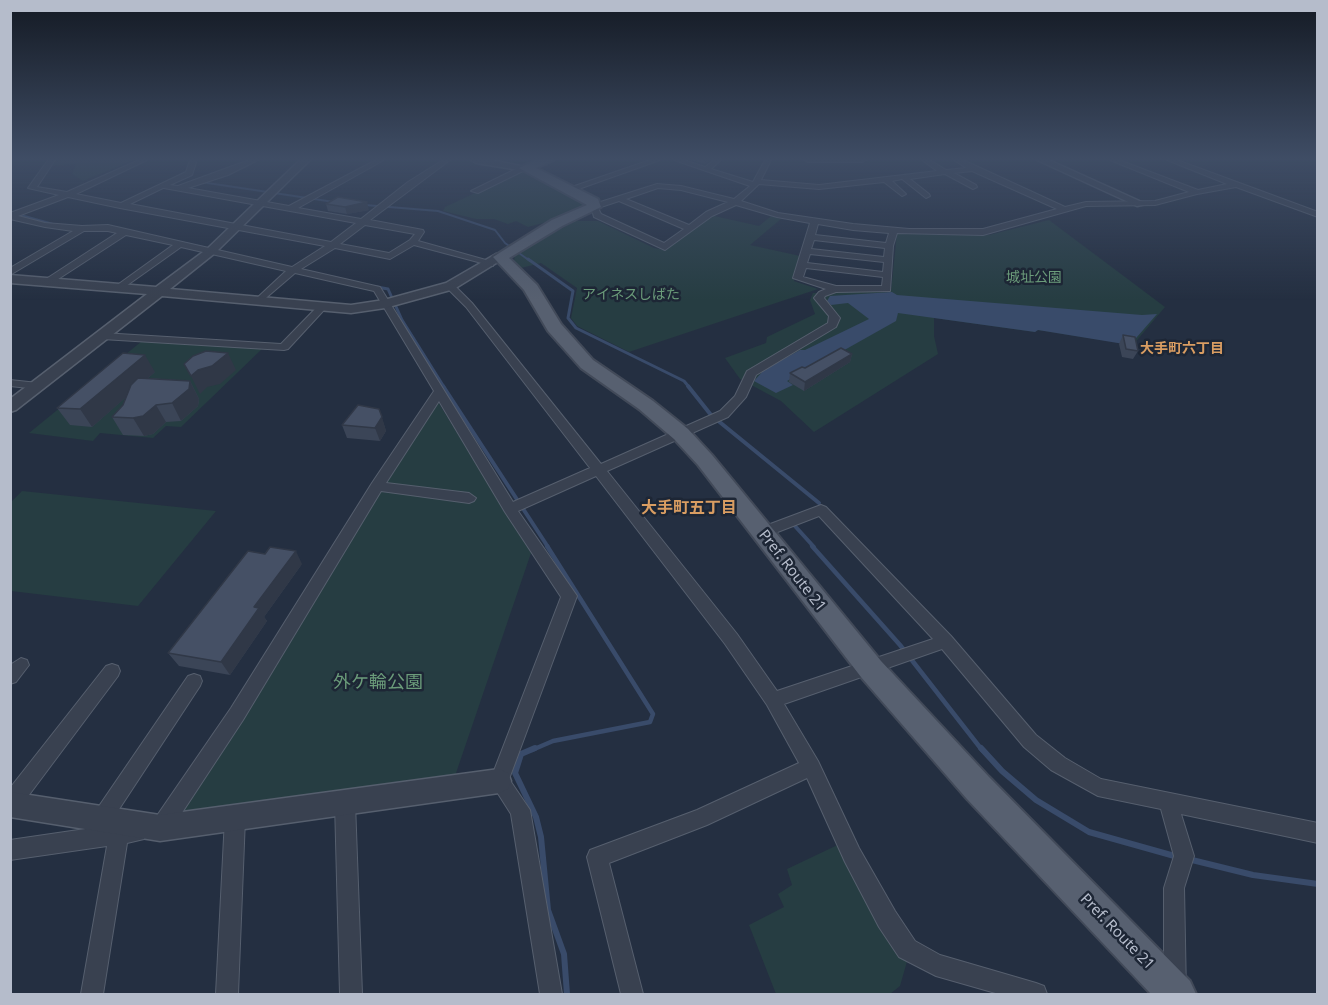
<!DOCTYPE html>
<meta charset="utf-8">
<style>
body{margin:0}
#map{position:relative;width:1328px;height:1005px;overflow:hidden;background:#242f41;font-family:"Noto Sans",sans-serif}
canvas{display:block}
.frame{position:absolute;inset:0;border:12px solid #b5bccb;pointer-events:none}
</style>
<div id="map">
<canvas width="1328" height="1005"></canvas>
<div class="frame"></div>
</div>
<script>
const context = document.querySelector('canvas').getContext('2d');
context.lineJoin = 'round';
function fillPath(path, color) { context.fillStyle = color; context.fill(path, 'evenodd'); }
const shape = rows => new Path2D(rows.map(r => 'M' + r).join(''));
function stroke(path, color, width, dash) { context.strokeStyle = color; context.lineWidth = width; context.lineCap = dash ? 'butt' : 'round'; context.setLineDash(dash || []); context.stroke(path); }
function write(font, color, halo, rows, align = 'center') {
  context.font = font + ' "Noto Sans","Noto Sans JP",sans-serif'; context.lineWidth = 5; context.setLineDash([]); context.textBaseline = 'middle'; context.strokeStyle = halo; context.fillStyle = color; for (const [text, x, y, turn = 0] of rows) {
    context.save(); context.translate(x, y); context.rotate((+turn || 0) * Math.PI / 180); context.textAlign = isNaN(turn) ? turn : align; if (halo) context.strokeText(text, 0, 0); context.fillText(text, 0, 0); context.restore();
  }
}
fillPath(shape([
 [56,160,134,160,83,181,72,174,76,164,52,166],
 [524,171,578,197,584,204,582,207,547,222,528,227,516,221,508,224,494,219,476,219,443,211,445,207,477,192],
 [710,215,759,226,771,216,781,219,750,245,800,256,794,281,818,289,629,352,577,326,571,318,577,288,541,263,521,268,514,261,515,254,575,221,598,221,654,248,665,250],
 [1049,220,1165,307,1133,345,1038,330,1035,332,934,318,934,336,938,354,814,432,781,401,740,379,725,358,766,343,767,337,815,314,810,300,813,293,891,291,897,233,989,235],
 [142,341,180,344,203,343,262,349,181,427,166,426,153,438,100,433,93,441,29,433],
 [438,402,531,553,454,779,171,818,435,404],
 [22,491,216,511,138,606,11,591,11,502],
 [846,841,908,958,900,986,890,994,776,994,749,925,784,907,778,894,792,885,787,869]
]), '#263d42');
fillPath(shape([
 [892,292,897,295,1142,315,1157,314,1130,345,1038,330,1035,332,898,313,896,321,832,357,821,359,819,363,787,381,793,385,776,393,754,381,764,370,800,350,805,350,869,319,848,303,831,305,827,301,830,296]
]), '#394b6a');
stroke(shape([
 [201,182,334,202],
 [365,205,438,211,495,230,505,243,530,261],
 [10,212,53,224],
 [108,226,212,249]
]), '#394b6a', 2);
stroke(shape([
 [528,259,573,291,568,318,576,328,684,381,689,387],
 [377,287,388,289,402,320,444,387]
]), '#394b6a', 3);
stroke(shape([
 [443,386,548,547],
 [688,386,711,415,819,503],
 [794,525,814,547]
]), '#394b6a', 4);
stroke(shape([
 [812,546,900,645,982,750],
 [532,750,553,741,650,722,653,714,547,546]
]), '#394b6a', 4.5);
stroke(shape([
 [535,748,521,754,515,773,536,817,541,837,548,910,564,954,567,994],
 [981,748,1002,771,1036,800,1089,832,1178,857],
 [1188,859,1253,875,1318,884]
]), '#394b6a', 6);
const minor = shape([
 [48,160,55,160,37,187,67,192,139,160,147,160,76,194,121,203,186,172,190,160,197,160,192,175,170,185,178,186,249,160,258,160,228,175,188,188,289,206,376,160,384,160,298,208,361,219,408,182,443,160,450,160,370,220,423,230,424,232,418,241,493,262,493,266,414,245,390,259,335,248,301,269,380,287,513,502,590,468,466,307,447,288,447,284,453,284,472,303,601,464,720,411,735,396,747,371,828,323,829,316,814,298,819,292,826,289,793,278,810,223,777,217,736,205,712,216,665,250,594,217,591,205,657,184,681,186,734,199,750,186,674,160,684,160,705,167,714,160,721,160,711,169,753,182,765,160,771,160,761,180,819,185,937,171,922,160,930,160,946,170,966,168,954,160,963,160,1065,207,1086,202,1155,201,1189,192,1110,160,1119,160,1198,190,1227,184,1167,160,1177,160,1318,212,1318,217,1236,187,1197,194,1155,205,1086,206,983,235,897,233,893,246,890,291,836,292,825,296,824,298,840,318,836,327,756,375,746,397,728,417,607,471,737,634,777,691,933,639,819,516,762,538,757,537,755,533,757,529,821,505,826,507,951,636,1036,735,1065,758,1101,779,1318,823,1318,843,1181,814,1194,856,1184,888,1186,994,1164,994,1164,888,1174,856,1161,809,1098,796,1051,770,1024,747,942,649,784,704,818,761,859,848,895,911,915,941,940,955,1036,983,1044,986,1047,994,999,994,936,976,899,957,879,927,845,862,807,778,707,825,609,863,643,994,621,994,587,857,590,850,697,810,799,763,767,705,725,644,596,476,518,511,577,596,509,779,530,810,562,994,540,994,511,814,490,781,561,597,505,512,439,401,386,483,469,493,476,498,474,501,469,503,381,491,243,720,168,834,161,837,154,834,151,827,154,820,231,708,372,483,434,391,374,291,295,273,260,303,257,302,257,298,286,271,181,247,119,291,114,288,116,286,173,245,126,235,49,285,43,285,43,281,117,233,108,231,84,231,10,275,10,268,73,231,45,227,10,219,10,213,59,195,28,188,48,160],
 [972,171,1057,209,983,229,909,229,853,224,778,213,741,201,759,184,819,189,884,182,902,196,906,194,892,181,902,179,926,198,930,196,929,194,910,179,945,174,973,189,977,187,976,185,954,173,972,171],
 [163,188,164,188,356,223,331,242,130,204,163,188],
 [658,188,681,190,728,202,706,212,689,225,626,199,658,188],
 [68,197,120,208,325,246,292,267,108,225,82,226,45,223,18,216,68,197],
 [619,201,684,229,664,243,601,214,598,208,619,201],
 [818,224,853,230,889,233,886,243,815,235,818,224],
 [365,225,415,234,410,240,389,253,340,244,365,225],
 [814,240,885,248,884,257,811,249,814,240],
 [810,254,884,262,883,272,807,263,810,254],
 [806,268,883,277,882,286,836,286,803,277,806,268],
 [650,160,660,160,573,191,566,189,650,160],
 [804,160,866,160,862,162,808,162,804,160],
 [522,166,529,168,478,193,471,191,522,166],
 [321,305,324,306,324,310,288,349,284,350,102,339,97,336,102,333,281,344,318,306,321,305],
 [10,380,38,383,44,386,38,389,10,386,10,380],
 [21,658,27,660,29,665,16,682,10,684,10,665,21,658],
 [112,664,118,666,120,671,118,676,17,811,10,813,10,788,106,666,112,664],
 [194,674,200,676,202,681,200,686,108,826,137,822,144,825,147,832,144,839,127,843,103,994,81,994,107,846,10,860,10,840,99,827,95,826,92,819,95,812,188,676,194,674],
 [345,794,352,796,355,803,362,994,340,994,335,803,338,796,345,794],
 [235,808,242,811,245,818,238,994,216,994,225,818,228,811,235,808]
]);
const tertiary = shape([
 [300,160,310,160,215,253,170,289,351,305,384,300,446,283,496,254,500,253,506,257,454,289,385,308,351,313,162,296,16,410,10,412,10,399,147,294,10,283,10,275,156,287,207,249,300,160],
 [471,160,492,160,530,168,525,171,476,163,471,160],
 [1037,160,1049,160,1146,204,1137,206,1037,160],
 [499,769,508,773,511,781,508,789,499,793,160,841,10,817,10,792,160,815,499,769]
]);
const primary = shape([
 [537,160,554,160,536,168,598,199,601,207,562,226,509,258,537,285,561,324,593,360,653,401,688,429,712,455,881,661,989,777,1190,981,1196,994,1151,994,967,799,861,677,698,465,674,439,639,409,581,368,548,331,524,290,493,257,552,220,587,205,519,168,537,160]
]);
stroke(minor, '#565f6e', 2);
stroke(tertiary, '#565f6e', 3);
stroke(primary, '#424a59', 4);
fillPath(minor, '#394150');
fillPath(tertiary, '#394150');
fillPath(primary, '#576070');
fillPath(shape([
 [690,160,711,160,705,164],
 [326,204,369,210,347,214,328,211],
 [1123,335,1138,351,1133,359,1122,357,1119,344],
 [852,354,850,362,804,391,789,382,790,373],
 [155,372,148,378,190,381,199,399,198,406,181,421,166,422,153,434,144,436,123,435,112,417,123,405,126,397,92,427,70,425,57,408],
 [379,409,386,431,380,441,347,438,342,425],
 [302,564,264,617,267,621,230,675,179,666,168,653]
]), '#3b4557');
fillPath(shape([
 [705,160,711,160,705,164],
 [367,202,369,210,347,214,345,207],
 [228,353,236,370,220,384,207,387,200,394,191,376,198,370],
 [852,354,850,362,804,391,805,382],
 [145,355,155,372,92,427,80,409],
 [190,381,199,399,198,406,181,421,172,403],
 [156,405,166,422,153,434,144,436,133,418],
 [382,417,386,431,380,441,375,428],
 [296,551,302,564,264,617,267,621,230,675,221,662,254,607]
]), '#303847');
const building = shape([
 [338,197,367,202,345,207,326,204,338,197],
 [1123,335,1135,337,1138,351,1126,349,1123,335],
 [841,348,852,354,805,382,790,373,802,367,805,368,841,348],
 [206,351,228,353,212,366,198,370,191,376,184,364,193,356,206,351],
 [123,353,145,355,80,409,57,408,123,353],
 [138,378,190,381,189,389,172,403,156,405,143,416,133,418,112,417,123,405,131,385,138,378],
 [358,405,379,409,382,417,375,428,342,425,358,405],
 [270,547,296,551,254,607,259,608,221,662,168,653,248,551,265,554,270,547]
]);
fillPath(building, '#455065');
stroke(building, '#303847', 1.5);
const sky = context.createLinearGradient(0, 0, 0, 300);
sky.addColorStop(0, '#141a24');
sky.addColorStop(0.53, '#3f4d65');
sky.addColorStop(1, '#3f4d6500');
context.fillStyle = sky;
context.fillRect(0, 0, 1328, 300);
write('14px', '#6b9c7a', '#1d2635', [
 ["城址公園",1034,278],
 ["アイネスしばた",631,295]
]);
write('bold 14px', '#d99d62', '#1d2635', [
 ["大手町六丁目",1182,349]
]);
write('15px', '#b5bccb', '#1d2635', [
 ["Pref. Route 21",792,571,52],
 ["Pref. Route 21",1117,932,46]
]);
write('bold 16px', '#d99d62', '#1d2635', [
 ["大手町五丁目",689,508]
]);
write('18px', '#6b9c7a', '#1d2635', [
 ["外ケ輪公園",378,683]
]);
</script>
